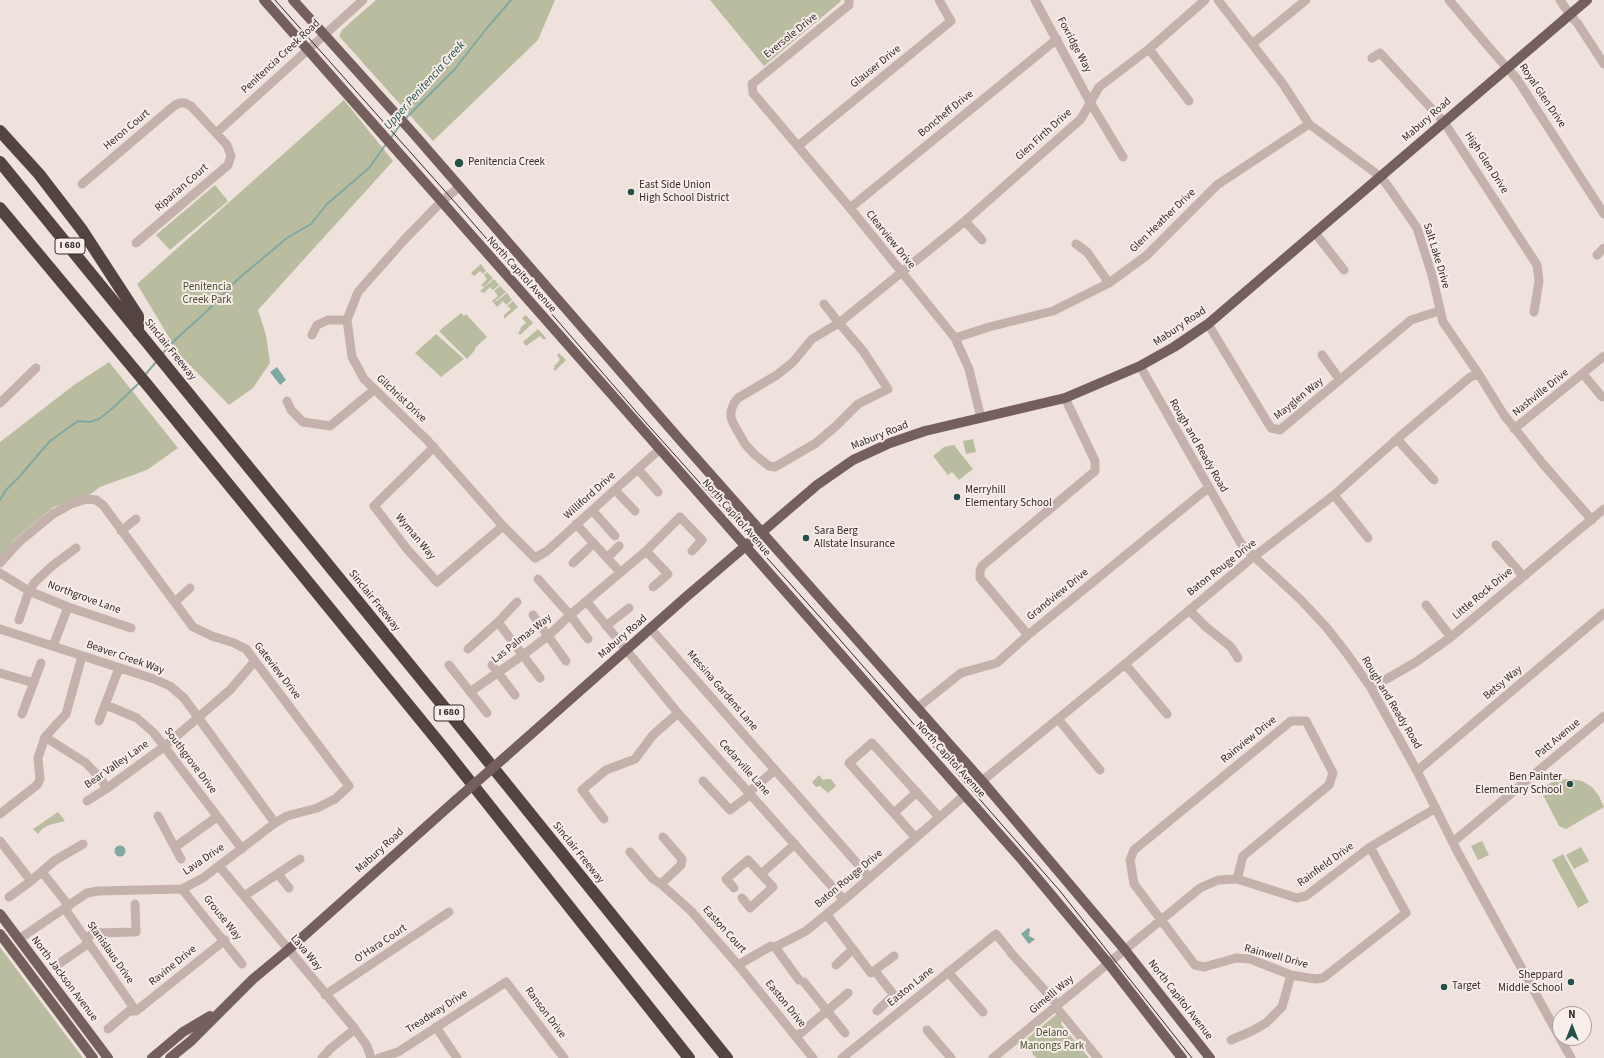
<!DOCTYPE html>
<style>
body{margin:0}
#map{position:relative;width:1604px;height:1058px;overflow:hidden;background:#efe2dd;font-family:"Source Sans 3",sans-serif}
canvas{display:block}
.north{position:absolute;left:1552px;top:1006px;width:40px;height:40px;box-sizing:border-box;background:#f7ede9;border:1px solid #a99f9c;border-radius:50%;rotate:0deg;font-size:11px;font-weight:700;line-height:16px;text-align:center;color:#342a29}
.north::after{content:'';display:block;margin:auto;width:14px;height:18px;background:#245049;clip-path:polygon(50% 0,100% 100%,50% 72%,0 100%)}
</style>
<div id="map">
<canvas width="1604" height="1058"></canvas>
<div class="north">N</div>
</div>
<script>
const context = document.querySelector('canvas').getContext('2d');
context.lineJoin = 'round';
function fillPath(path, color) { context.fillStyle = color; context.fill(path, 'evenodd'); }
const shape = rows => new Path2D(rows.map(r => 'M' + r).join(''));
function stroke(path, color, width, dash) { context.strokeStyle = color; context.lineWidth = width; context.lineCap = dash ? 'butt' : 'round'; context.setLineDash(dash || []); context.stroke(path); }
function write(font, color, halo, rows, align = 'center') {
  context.font = font + ' "Source Sans 3",sans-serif'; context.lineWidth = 4; context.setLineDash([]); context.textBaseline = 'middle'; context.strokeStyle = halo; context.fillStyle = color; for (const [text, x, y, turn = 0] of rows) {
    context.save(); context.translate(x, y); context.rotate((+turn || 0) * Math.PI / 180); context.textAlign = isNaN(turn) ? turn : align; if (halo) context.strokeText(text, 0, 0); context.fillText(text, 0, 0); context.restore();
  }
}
fillPath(shape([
 [376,0,555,0,538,40,433,141,339,36,342,30],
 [710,0,841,0,840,2,764,66],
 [344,100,393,161,258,310,266,335,270,363,253,388,229,405,179,354,137,284],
 [215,185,228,201,170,250,156,235],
 [481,264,486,271,483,274,480,271,474,276,471,273],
 [487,272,493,278,484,287,481,285,487,279,484,275],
 [494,279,499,285,493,290,490,287,484,293,480,291],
 [500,286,506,292,493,303,492,301,498,296,494,291],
 [507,293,512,300,506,305,503,301,497,307,494,303],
 [513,301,518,307,504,319,504,315,511,309,507,306],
 [461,313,464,316,466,314,487,337,475,348,475,350,467,359,439,331],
 [526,315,533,323,520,335,518,332,521,330,520,328,526,323,522,318],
 [538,329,546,338,544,340,540,336,526,346,523,342],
 [436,334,464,359,441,377,415,353],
 [559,353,566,360,555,371,553,369,555,367,554,366,560,360,557,355],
 [109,362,178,448,147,470,100,487,91,494,54,507,15,539,0,558,0,442,74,385],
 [973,439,976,452,966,454,963,441],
 [954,445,973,469,959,480,952,472,948,475,933,456,944,447],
 [819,775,823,780,826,779,831,779,836,786,828,793,820,786,816,787,812,782],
 [1570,779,1582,781,1592,787,1599,796,1604,807,1566,829,1559,826,1540,789,1556,780],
 [58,812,65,821,49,825,42,829,38,834,33,829],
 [1482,841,1489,855,1478,860,1471,846],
 [1581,847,1589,861,1574,869,1566,855],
 [1563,854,1589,902,1578,908,1552,860],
 [0,947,83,1058,0,1058],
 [1058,1013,1062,1021,1061,1024,1089,1058,1037,1058,1032,1054,1033,1053,1024,1041]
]), '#b9bc9f');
fillPath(shape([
 [277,367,286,380,280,385,270,372],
 '114.5 851a5.5 5.5 0 1 1 11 0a5.5 5.5 0 1 1-11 0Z',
 [1028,928,1030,929,1029,936,1035,939,1029,944,1021,934]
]), '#80a8a0');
stroke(shape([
 [404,120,454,70,487,28,511,0],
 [390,139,400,125],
 [162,354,176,339,206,312,238,279,287,238,311,224,327,204,369,168,386,144],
 [144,376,157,361],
 [0,500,6,490,19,477,50,441,78,421,90,422,99,419,114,407,139,383]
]), '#80a8a0', 2);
stroke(shape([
 [849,0,849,5,752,84,753,93,850,208,955,338,969,369,981,418],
 [1035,0,1090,102,1123,157],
 [1218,0,1283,84,1309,124,1381,177,1390,189,1417,228,1432,275,1443,322,1478,373,1504,415,1543,464,1592,520],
 [1449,0,1493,52,1517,79,1604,214],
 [1560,0,1570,15,1578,24,1604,64],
 [1252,44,1306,0],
 [1149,49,1189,101],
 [1372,58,1380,53,1444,122,1537,265,1539,281,1534,312],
 [216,133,363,0],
 [798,146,951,21,939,0],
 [82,184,175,105,180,103,185,103,191,106,227,145,231,156,228,165,136,243],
 [459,187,441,202,405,239,358,292,347,320,352,357,364,379,427,440,503,526,535,558,547,551,660,449],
 [850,208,1057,39],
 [965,221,982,240],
 [1315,233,1344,270],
 [1076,244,1087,252,1109,283],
 [1597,255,1604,248],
 [824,304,839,323,863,351,888,389,858,404,836,426,816,443,775,467,769,466,755,455,745,444,733,423,731,417,731,411,734,403,738,398,777,375,793,362,812,339,839,323,965,221,1081,119,1099,87,1149,49,1205,0],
 [1208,324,1271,428,1280,430,1411,320,1439,311],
 [312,335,317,325,328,320,347,320],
 [955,338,989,327,1053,311,1109,283,1146,256,1217,185,1309,124],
 [1322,355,1340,380],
 [1140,366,1240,542,1248,551,1301,600,1327,628,1348,655,1371,688,1417,771,1456,849,1560,1038],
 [1583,374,1602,397],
 [287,401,291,410,303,422,330,426,374,390],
 [0,403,36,368],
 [1514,429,1604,356],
 [1397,439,1434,480],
 [434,447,374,506,407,549,437,582,503,526],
 [638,469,658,492],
 [615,490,635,511],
 [1334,495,1368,538],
 [592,510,615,536],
 [576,524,620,572],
 [121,531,136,519],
 [1496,545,1523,576],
 [646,551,668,574,653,587],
 [607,558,619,546],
 [0,563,19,542,53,514,71,504,87,499,96,500,103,505,193,627,212,636,234,643,246,649,349,786,335,799,317,808,287,816,275,823,203,878,182,889,98,891,87,893,19,939],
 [573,563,594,543],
 [0,573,29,591,68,607,131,628],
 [538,579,570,615,588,639],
 [175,602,190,588],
 [587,602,678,713,844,900],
 [1426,605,1451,637],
 [1189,610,1206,627,1231,647,1238,658],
 [533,615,566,661],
 [19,620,29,591,35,582,52,566,76,548],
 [498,622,540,678],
 [606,626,629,608],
 [0,629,154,679,170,686,184,698,275,823],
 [651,629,870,878],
 [1028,635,980,578,980,571,982,566,1095,471,1095,461,1065,398],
 [53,646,68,607],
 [468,649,498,622,517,602],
 [1125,664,1167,714],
 [449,665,487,713],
 [492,665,515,695],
 [0,673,34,683],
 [1371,688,1416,662,1451,637,1604,509],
 [470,692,523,655,548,636,570,615,646,551,680,517,702,540,692,551],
 [106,705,137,718,154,733,242,849],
 [917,708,961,673,997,663,1028,635,1208,488],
 [22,714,41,663],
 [1058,719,1100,770],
 [99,721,119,668],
 [45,737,86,763,102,780,106,789],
 [1417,771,1604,613],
 [703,781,730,810,751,794],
 [982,781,1125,664,1247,562,1334,495,1397,439,1469,378,1478,373],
 [749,792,775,770],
 [87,801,106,789,165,746,230,690,255,661],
 [894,813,917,792],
 [0,814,37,785,40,779,38,758,45,737,66,714,82,656],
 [158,816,181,859],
 [604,819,582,790,606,770,635,759,653,735,678,713],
 [663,837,682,859,681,865,661,884,691,911,738,965,813,1058],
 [916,838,849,763,872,743,939,817],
 [0,841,31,881],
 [1453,842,1604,716],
 [175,847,217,817],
 [630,852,653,879,661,884],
 [219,866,355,1029,367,1046,371,1058],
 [42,872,69,906],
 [278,874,289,888],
 [761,874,795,844],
 [1237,879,1243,856,1329,785,1333,773,1306,721,1291,721,1134,850,1130,860,1134,884,1195,965,1204,967,1236,958,1250,959,1291,975,1315,979,1323,978,1406,913,1370,847],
 [734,888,726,879,748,860,773,887,750,908,742,898],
 [182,889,242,964],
 [244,896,300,859],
 [9,897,31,881,54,861,83,844],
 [65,909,136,1011],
 [827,915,871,973,894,956],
 [86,939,93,933,136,932,135,904],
 [775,947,799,980],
 [1011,953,1058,1005],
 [57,965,89,943],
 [738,965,771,946,775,947,806,931,844,900,965,795],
 [836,965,852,950],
 [875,971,894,995,877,1011],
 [948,972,983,1012],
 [804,982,845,1033],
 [325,995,449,912],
 [1056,1007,1098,1058],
 [136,1011,225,940],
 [436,1027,457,1058],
 [108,1029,129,1011,136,1011],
 [927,1030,951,1058],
 [796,1037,848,993],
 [1560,1038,1571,1058],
 [1231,1040,1252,1031,1266,1023,1282,1007,1291,975],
 [322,1058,330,1049,355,1029],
 [379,1058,398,1052,506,982,564,1058],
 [842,1058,996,934,1009,950],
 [993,1058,1200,888,1218,880,1237,879,1297,898,1306,896,1370,847,1436,808]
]), '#c5b1ab', 9);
stroke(shape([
 [264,0,1023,861,1108,963,1182,1058],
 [293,0,413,133,681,441,982,781,1125,950,1210,1058],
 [504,758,686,597,817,485,853,460,890,443,925,431,1065,398,1140,366,1174,347,1208,324,1587,0],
 [0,914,108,1058],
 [0,934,93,1058],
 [152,1058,183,1032,210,1016],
 [170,1058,191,1041,253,979,288,950,456,800]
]), '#745f5c', 10);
stroke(shape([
 [0,131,39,174,82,230,138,316,138,332],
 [0,162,462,729,727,1058],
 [0,208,149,387,446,751,689,1058]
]), '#534341', 12);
stroke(shape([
 [275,0,460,208,640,416,827,625,1060,891,1192,1058]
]), '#342a29', 1);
stroke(shape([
 [456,800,504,758]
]), '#745f5c', 10);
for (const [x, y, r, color] of [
 [459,163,5,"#245049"],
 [631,192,4,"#245049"],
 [957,497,4,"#245049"],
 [806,538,4,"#245049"],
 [1570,784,4,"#245049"],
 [1571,982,4,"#245049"],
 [1444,987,4,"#245049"]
]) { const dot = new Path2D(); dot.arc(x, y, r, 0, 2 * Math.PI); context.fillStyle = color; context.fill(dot); stroke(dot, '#f7ede9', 1.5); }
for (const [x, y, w] of [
 [70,246,30],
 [449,713,30]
]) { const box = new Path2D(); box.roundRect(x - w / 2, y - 8, w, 16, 3); context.fillStyle = '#f7ede9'; context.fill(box); stroke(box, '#342a29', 1); }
write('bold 10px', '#342a29', null, [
 ["I 680",70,246],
 ["I 680",449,713]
]);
write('11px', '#342a29', '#f7ede9', [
 ["Eversole Drive",791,36,-39],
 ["Foxridge Way",1074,45,62],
 ["Penitencia Creek Road",281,57,-43],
 ["Glauser Drive",876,67,-39],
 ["Royal Glen Drive",1542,96,56],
 ["Boncheff Drive",946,114,-39],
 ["Mabury Road",1427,120,-41],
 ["Heron Court",127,130,-40],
 ["Glen Firth Drive",1044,135,-42],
 ["High Glen Drive",1486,163,57],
 ["Riparian Court",182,188,-41],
 ["Glen Heather Drive",1163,221,-44],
 ["Clearview Drive",890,240,51],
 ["Salt Lake Drive",1436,256,73],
 ["North Capitol Avenue",521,275,48],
 ["Mabury Road",1180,327,-34],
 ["Sinclair Freeway",170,350,51],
 ["Nashville Drive",1541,393,-39],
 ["Gilchrist Drive",401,399,43],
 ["Mayglen Way",1299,399,-39],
 ["Mabury Road",880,436,-22],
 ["Rough and Ready Road",1198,446,60],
 ["Williford Drive",590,496,-42],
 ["North Capitol Avenue",736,518,49],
 ["Wyman Way",415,537,50],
 ["Baton Rouge Drive",1222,568,-38],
 ["Little Rock Drive",1483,594,-40],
 ["Grandview Drive",1058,595,-39],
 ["Northgrove Lane",84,598,20],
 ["Sinclair Freeway",374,601,51],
 ["Mabury Road",623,637,-41],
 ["Las Palmas Way",522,639,-38],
 ["Beaver Creek Way",125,658,19],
 ["Gateview Drive",277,671,52],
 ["Betsy Way",1503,683,-40],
 ["Messina Gardens Lane",722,691,49],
 ["Rough and Ready Road",1391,703,59],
 ["Patt Avenue",1558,739,-40],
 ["Rainview Drive",1249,740,-39],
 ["North Capitol Avenue",950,760,48],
 ["Southgrove Drive",190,761,53],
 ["Bear Valley Lane",117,765,-35],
 ["Cedarville Lane",744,768,48],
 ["Mabury Road",380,851,-42],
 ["Sinclair Freeway",578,853,51],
 ["Lava Drive",204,860,-34],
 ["Rainfield Drive",1326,865,-36],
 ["Baton Rouge Drive",849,879,-40],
 ["Grouse Way",222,918,51],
 ["Easton Court",724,930,48],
 ["O'Hara Court",381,944,-34],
 ["Stanislaus Drive",110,953,55],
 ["Lava Way",306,953,50],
 ["Rainwell Drive",1276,957,15],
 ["Ravine Drive",173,966,-39],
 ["North Jackson Avenue",64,979,53],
 ["Easton Lane",911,987,-39],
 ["Gimelli Way",1052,995,-40],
 ["North Capitol Avenue",1180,1000,52],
 ["Easton Drive",785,1004,51],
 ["Treadway Drive",437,1012,-33],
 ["Ranson Drive",545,1013,53]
]);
write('11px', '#342a29', '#f7ede9', [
 ["Penitencia Creek",468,163],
 ["East Side Union",639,186],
 ["High School District",639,199],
 ["Merryhill",965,491],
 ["Elementary School",965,504],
 ["Sara Berg",814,532],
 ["Allstate Insurance",814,545],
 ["Ben Painter",1562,778,"right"],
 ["Elementary School",1562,791,"right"],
 ["Sheppard",1563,976,"right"],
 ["Middle School",1563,989,"right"],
 ["Target",1452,987]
], 'left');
write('11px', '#4a4f30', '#f7ede9', [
 ["Penitencia",207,288],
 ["Creek Park",207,301],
 ["Delano",1052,1034],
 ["Manongs Park",1052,1047]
]);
write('italic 12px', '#245049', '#f7ede9', [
 ["Upper Penitencia Creek",425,86,-48]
]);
</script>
